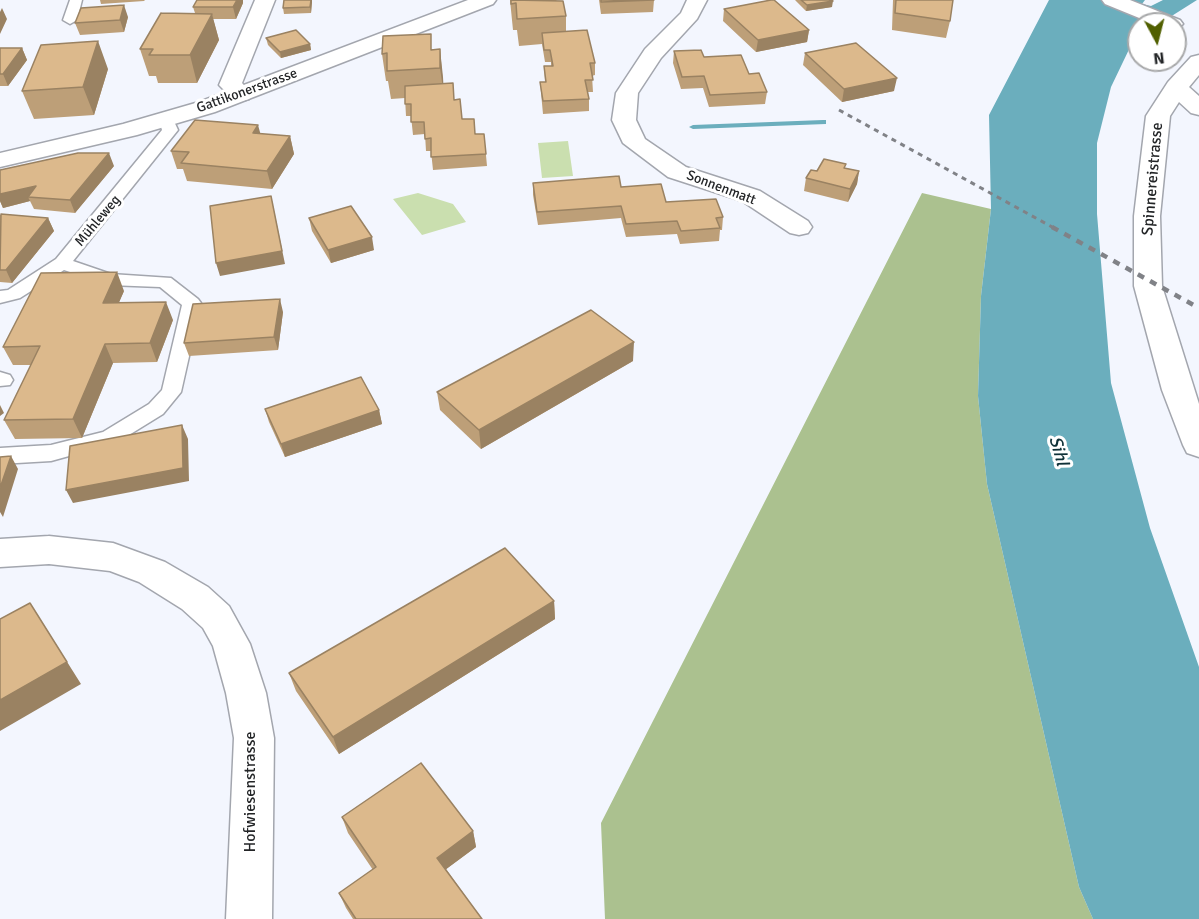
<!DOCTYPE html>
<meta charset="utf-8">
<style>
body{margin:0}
#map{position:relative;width:1199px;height:919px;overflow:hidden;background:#f3f6fe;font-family:Signika,sans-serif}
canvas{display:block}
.north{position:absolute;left:1127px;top:12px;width:60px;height:60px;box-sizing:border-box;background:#fff;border:2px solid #a7a8a9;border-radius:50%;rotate:173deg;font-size:16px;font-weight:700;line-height:24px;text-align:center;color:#232527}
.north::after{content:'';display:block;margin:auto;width:21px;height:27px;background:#505f00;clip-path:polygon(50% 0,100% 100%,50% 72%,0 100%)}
</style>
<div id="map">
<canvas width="1199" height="919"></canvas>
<div class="north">N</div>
</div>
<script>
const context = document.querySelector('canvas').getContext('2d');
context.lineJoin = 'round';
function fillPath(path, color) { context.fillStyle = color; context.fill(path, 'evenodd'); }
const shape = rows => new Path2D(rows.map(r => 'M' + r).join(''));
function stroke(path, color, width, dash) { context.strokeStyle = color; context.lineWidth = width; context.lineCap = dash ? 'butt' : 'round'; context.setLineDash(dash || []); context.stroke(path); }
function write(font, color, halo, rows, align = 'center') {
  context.font = font + ' Signika,sans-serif'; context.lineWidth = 6; context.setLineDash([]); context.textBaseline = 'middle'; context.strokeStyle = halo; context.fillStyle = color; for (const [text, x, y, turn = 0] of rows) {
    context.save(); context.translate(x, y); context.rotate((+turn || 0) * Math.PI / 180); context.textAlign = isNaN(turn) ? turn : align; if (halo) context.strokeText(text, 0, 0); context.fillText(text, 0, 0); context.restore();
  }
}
fillPath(shape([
 [568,141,573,176,542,178,538,143],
 [418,193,453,204,466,222,422,235,393,199]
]), '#cadfaf');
fillPath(shape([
 [922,193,991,209,981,296,978,396,987,484,1079,887,1093,919,605,919,601,823]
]), '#abc18f');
fillPath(shape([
 [1049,0,1145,0,1142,4,1151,6,1163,0,1197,0,1159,24,1139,24,1139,36,1134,39,1111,87,1097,143,1097,214,1111,383,1150,528,1199,667,1199,919,1093,919,1079,887,987,484,978,396,981,296,991,209,989,115]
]), '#6baebd');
fillPath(shape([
 [823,120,826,120,826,124,693,129,689,127,693,125,823,120]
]), '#6baebd');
const lane = shape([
 [70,0,82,0,77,20,70,24,63,20,70,0],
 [167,115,172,117,178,130,73,261,111,274,171,278,198,299,201,303,181,392,163,414,116,443,51,461,0,464,0,448,51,445,103,432,149,404,162,390,182,305,160,287,109,285,64,270,20,298,0,303,0,291,8,290,56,259,162,130,159,120,167,115],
 [0,372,10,375,13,380,10,385,0,386,0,372]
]);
const street = shape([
 [255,0,275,0,242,83,252,94,249,99,241,101,233,99,219,85,255,0],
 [687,0,707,0,697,19,661,58,638,93,636,120,645,139,686,167,760,191,808,221,812,227,808,233,799,235,790,233,742,201,668,177,623,143,612,120,616,93,645,49,681,13,687,0],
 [1199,55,1199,75,1189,87,1199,96,1199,115,1191,113,1179,102,1170,116,1160,216,1162,286,1199,404,1199,457,1187,453,1183,445,1162,390,1134,286,1134,216,1146,116,1168,82,1191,57,1199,55],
 [49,536,113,543,165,562,208,587,229,606,250,644,266,693,274,738,272,919,226,919,234,738,226,693,213,646,203,628,182,609,139,582,110,571,49,564,0,567,0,539,49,536]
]);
const secondary = shape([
 [468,0,496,0,493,4,215,112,137,135,0,167,0,153,123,124,199,102,468,0],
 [1102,0,1130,0,1180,20,1183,24,1175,30,1175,24,1154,24,1105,4,1102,0]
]);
stroke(lane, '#a3a6ae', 3);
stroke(street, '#a3a6ae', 3);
stroke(secondary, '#a3a6ae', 3);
fillPath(lane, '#fff');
fillPath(street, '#fff');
fillPath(secondary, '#fff');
stroke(shape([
 [839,110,1054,228]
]), '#808287', 3, [5, 5]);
stroke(shape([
 [1052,227,1199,308]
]), '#808287', 4.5, [7, 7]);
fillPath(shape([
 [100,0,145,0,144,1,101,4],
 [284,0,312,0,311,13,284,14,283,8],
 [510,0,556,0,566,16,566,31,595,63,595,75,592,76,593,92,587,92,589,99,589,111,543,114,540,82,545,82,544,66,551,66,551,62,545,62,542,44,519,46,517,30,513,30],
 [599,0,654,0,653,12,601,14],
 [795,0,832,0,832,7,806,11],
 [893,0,953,0,950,21,946,38,892,30],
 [243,3,236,19,213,19,219,40,197,83,158,83,156,76,149,76,140,49,195,13,193,7],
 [724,9,809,30,807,42,756,52,723,21],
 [128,17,124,32,80,35,75,23],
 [266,38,310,44,311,50,281,58,268,45],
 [0,48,22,48,27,60,8,86,0,86],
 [440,49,443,84,455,100,462,119,476,134,484,134,487,166,433,170,431,151,426,151,425,134,413,135,411,116,406,116,405,98,391,99,388,81,386,81,382,54],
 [674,51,704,57,749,74,767,92,765,104,709,107,703,88,681,89,673,63],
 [805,53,894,91,842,102,803,65],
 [108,69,94,115,34,119,22,91],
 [261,134,290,136,294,154,272,189,187,181,183,169,177,169,171,151],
 [114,166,75,213,34,209,30,201,3,208,0,201],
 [845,168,859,171,857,184,848,202,804,191,806,178,817,171],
 [533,183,621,187,666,202,723,217,722,230,720,230,719,241,680,244,677,234,626,237,621,218,538,225,533,195],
 [0,215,48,218,54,231,12,283,0,282],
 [309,218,374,250,331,263,312,231],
 [124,291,119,302,173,320,157,362,113,363,82,438,15,439,4,420,31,365,13,365,3,347],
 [283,312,278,350,189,356,184,343],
 [633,361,481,449,440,410,437,392],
 [265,409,379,410,382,424,285,457,269,422],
 [554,601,555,619,339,754,296,691,289,673],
 [342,817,473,831,476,847,446,869,482,919,353,919,346,908,339,893,373,870,348,833]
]), '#bd9f78');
fillPath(shape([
 [237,0,243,0,243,3,236,19,233,7],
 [311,0,312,0,312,2,311,13,310,7],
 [833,1,832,7,806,11,807,5],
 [124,5,128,17,124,32,120,20],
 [2,8,7,19,0,34,0,12],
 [212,14,219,40,197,83,190,55],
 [809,30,807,42,756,52,758,40],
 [98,41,108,69,94,115,83,87],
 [310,44,311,50,281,58,280,52],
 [22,48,27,60,8,86,3,74],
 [440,49,443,77,444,96,440,68],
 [897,78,894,91,842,102,844,89],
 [258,125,263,143,253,133],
 [290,136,294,154,272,189,267,171],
 [109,153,114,166,75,213,70,200],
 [859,171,857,184,848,202,850,189],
 [36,186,28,197,30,201,3,208,0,201,0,194],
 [271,196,285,264,220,276,216,263],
 [48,218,54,231,12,283,6,270],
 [372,237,374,250,331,263,328,250],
 [117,272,124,291,111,321,103,303],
 [280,299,283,312,278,350,274,337],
 [166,302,173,320,157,362,150,343],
 [634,342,633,361,481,449,479,430],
 [105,344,113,363,82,438,73,419],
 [0,405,4,413,0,416],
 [379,410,382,424,285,457,281,444],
 [182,425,188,439,189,481,73,503,66,490],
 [11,456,18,469,3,517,0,512,0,488],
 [554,601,555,619,339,754,333,737],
 [30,603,81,684,0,731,0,700],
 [473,831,476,847,441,873,437,858]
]), '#9a8262');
const building = shape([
 [197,0,237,0,233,7,193,7,197,0],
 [284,0,311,0,310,7,283,8,284,0],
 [511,0,563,1,566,16,517,19,516,3,511,4,511,0],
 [601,0,654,0,601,2,601,0],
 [771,0,774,0,809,30,758,40,724,9,771,0],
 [801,0,832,0,833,1,807,5,801,0],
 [896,0,953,0,950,21,895,13,896,0],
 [124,5,120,20,75,23,81,8,124,5],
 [161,13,212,14,190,55,149,55,153,49,140,49,161,13],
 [296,30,310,44,280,52,266,38,296,30],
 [587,30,595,63,590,63,593,80,585,80,589,99,543,101,540,82,546,82,544,66,553,66,550,50,544,50,542,33,587,30],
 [431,34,431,50,440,49,440,68,387,71,387,53,382,54,383,36,431,34],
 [98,41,83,87,22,91,41,45,98,41],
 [856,43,897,78,844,89,805,53,856,43],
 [0,48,22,48,3,74,0,74,0,48],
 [701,50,704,57,741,55,749,74,759,73,767,92,710,95,704,76,682,77,674,51,701,50],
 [453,83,454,100,460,99,462,119,474,119,475,134,484,134,486,154,431,157,431,138,425,139,424,122,411,122,411,104,405,104,405,86,453,83],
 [195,120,258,125,253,133,290,136,267,171,181,163,189,152,171,151,195,120],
 [78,153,109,153,70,200,28,197,36,186,0,194,0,170,78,153],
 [824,159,846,164,844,168,859,171,850,189,806,178,811,170,817,171,824,159],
 [619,176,621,187,661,184,666,202,716,199,723,217,716,218,720,228,681,231,677,221,626,224,621,206,537,212,533,183,619,176],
 [271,196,282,251,216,263,210,206,271,196],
 [351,206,372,237,328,250,309,218,351,206],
 [1,214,48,218,6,270,0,270,1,214],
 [117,272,103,303,166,302,150,343,105,344,73,419,4,420,40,346,3,347,41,273,117,272],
 [280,299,274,337,184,343,193,304,280,299],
 [591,310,634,342,479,430,437,392,591,310],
 [361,377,379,410,281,444,265,409,361,377],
 [182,425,183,468,66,490,70,446,182,425],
 [11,456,0,488,0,457,11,456],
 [505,548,554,601,333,737,289,673,505,548],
 [30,603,67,662,0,700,0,619,30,603],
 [421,763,473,831,437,858,482,919,356,919,339,893,376,867,342,817,421,763]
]);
fillPath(building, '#dcb98c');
stroke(building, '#9a8262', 1.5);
write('14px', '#232527', '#fff', [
 ["Gattikonerstrasse",247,91,-20],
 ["Sonnenmatt",721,188,21],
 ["Mühleweg",98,221,-50]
]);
write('16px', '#232527', '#fff', [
 ["Spinnereistrasse",1153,179,-85],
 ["Hofwiesenstrasse",251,792,-90]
]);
write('italic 18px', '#0f3138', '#fff', [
 ["Sihl",1058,451,74]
]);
</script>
